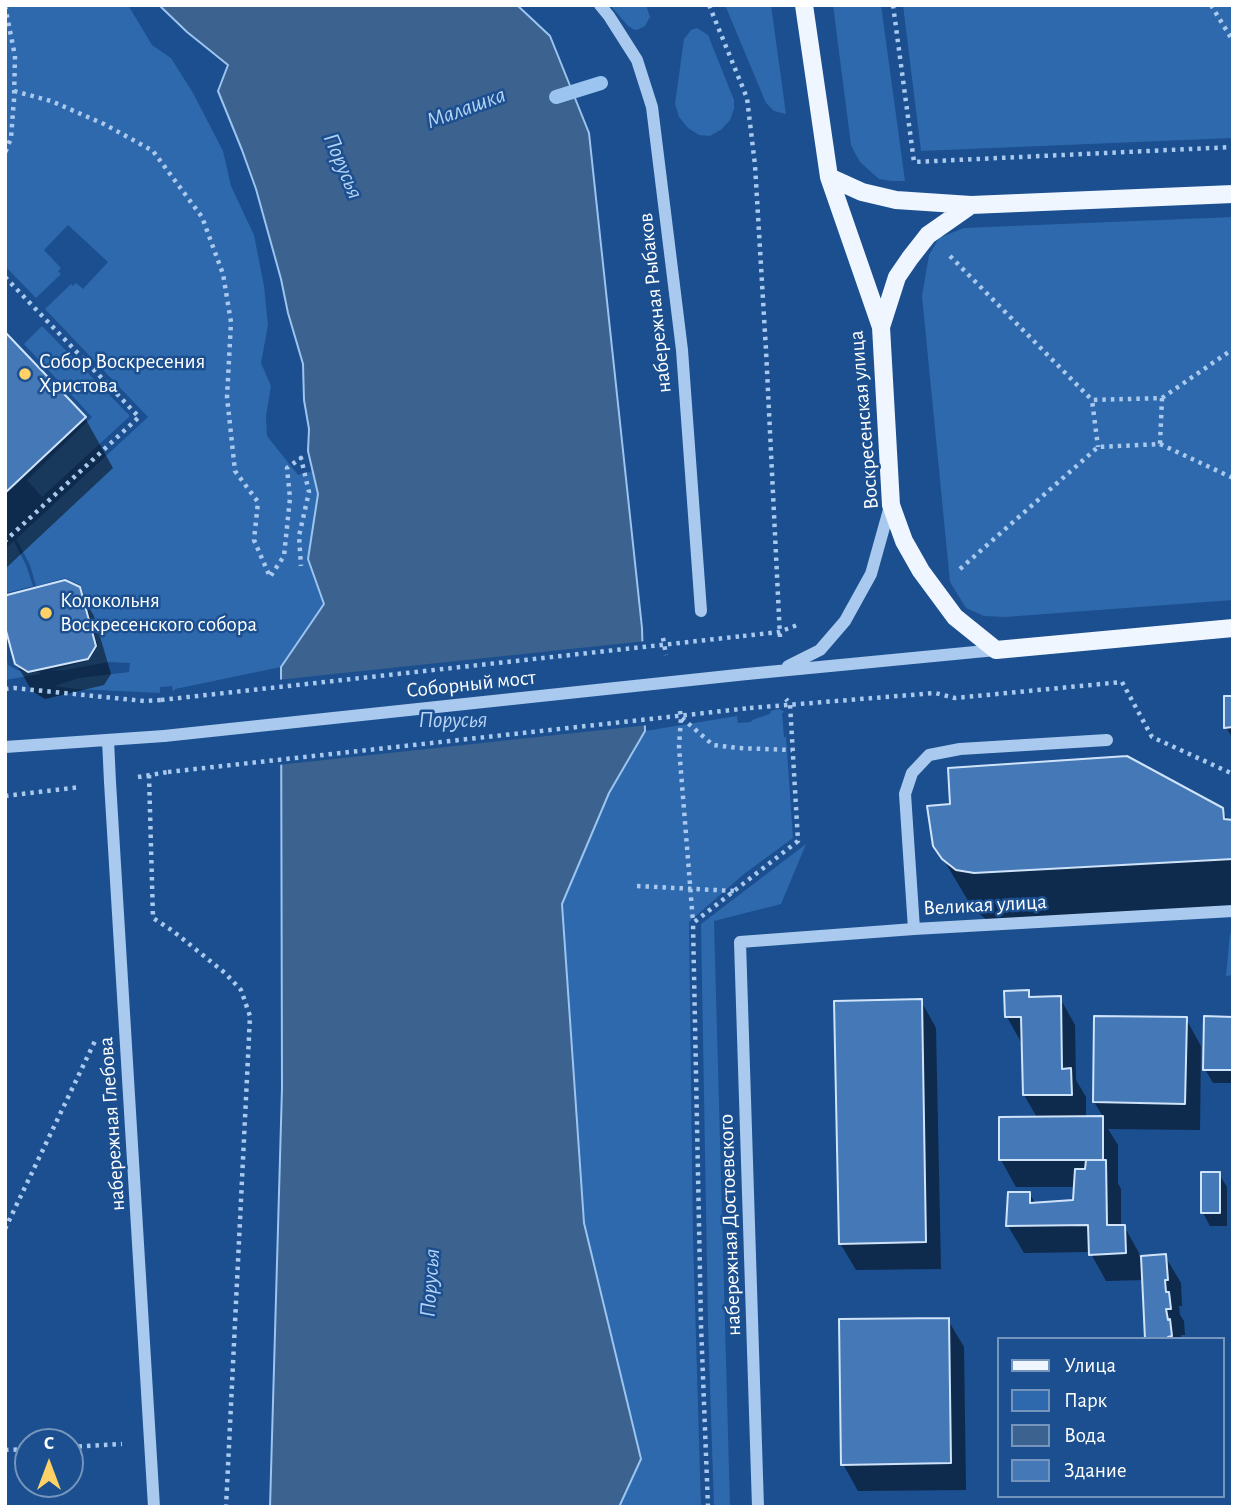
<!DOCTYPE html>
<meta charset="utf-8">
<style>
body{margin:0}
#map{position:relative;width:1238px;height:1512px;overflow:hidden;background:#1b4f8f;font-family:"Alegreya Sans",sans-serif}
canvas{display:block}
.frame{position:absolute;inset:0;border:7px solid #fff;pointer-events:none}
.legend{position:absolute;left:997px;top:1337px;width:228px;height:161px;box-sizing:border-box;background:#1b4f8f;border:2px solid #7695bc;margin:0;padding:9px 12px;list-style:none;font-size:21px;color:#fff}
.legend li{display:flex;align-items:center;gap:14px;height:35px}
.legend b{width:35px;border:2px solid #7695bc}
.north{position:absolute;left:14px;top:1428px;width:70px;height:70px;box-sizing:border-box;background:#1b4f8f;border:2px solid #7695bc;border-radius:50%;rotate:0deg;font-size:19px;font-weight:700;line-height:28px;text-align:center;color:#fff}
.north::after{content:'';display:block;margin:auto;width:24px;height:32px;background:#ffd166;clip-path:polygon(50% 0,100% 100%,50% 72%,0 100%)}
</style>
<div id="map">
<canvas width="1238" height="1512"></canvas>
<div class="frame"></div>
<ul class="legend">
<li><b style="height:9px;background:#f0f6ff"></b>Улица</li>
<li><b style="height:19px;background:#2e69ad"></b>Парк</li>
<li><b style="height:19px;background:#3c6290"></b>Вода</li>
<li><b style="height:19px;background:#4478b7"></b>Здание</li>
</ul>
<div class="north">С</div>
</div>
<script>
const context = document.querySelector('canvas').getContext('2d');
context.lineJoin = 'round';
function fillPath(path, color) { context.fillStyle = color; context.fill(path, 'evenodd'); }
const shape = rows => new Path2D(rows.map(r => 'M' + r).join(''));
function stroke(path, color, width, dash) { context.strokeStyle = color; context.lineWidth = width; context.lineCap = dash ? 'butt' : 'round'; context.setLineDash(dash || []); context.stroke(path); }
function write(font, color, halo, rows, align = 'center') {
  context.font = font + ' "Alegreya Sans",sans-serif'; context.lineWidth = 5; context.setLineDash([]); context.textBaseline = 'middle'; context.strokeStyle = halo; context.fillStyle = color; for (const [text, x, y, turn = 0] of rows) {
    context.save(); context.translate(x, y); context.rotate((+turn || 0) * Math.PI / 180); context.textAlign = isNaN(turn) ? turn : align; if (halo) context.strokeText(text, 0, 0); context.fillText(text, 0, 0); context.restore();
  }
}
fillPath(shape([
 [5,5,128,5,152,45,171,58,193,93,223,151,231,186,254,235,264,286,268,325,261,363,271,386,266,416,267,436,298,475,313,471,318,494,308,559,324,604,281,667,175,689,173,692,172,686,160,687,160,693,76,689,54,686,79,678,129,672,130,663,109,662,65,670,50,671,89,660,98,646,81,585,65,578,36,586,30,565,16,539,148,417,45,309,71,284,73,286,76,283,83,289,108,262,68,225,44,250,61,268,58,271,61,274,36,298,5,266],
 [610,5,646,5,650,17,645,26,637,30,633,29,628,26],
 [725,5,771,5,786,114,774,111,766,103],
 [833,5,881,5,905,181,891,181,879,179,860,162,855,153,851,145],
 [903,5,1233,5,1233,138,921,151],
 [697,28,708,35,734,100,734,109,730,120,722,129,710,136,699,135,688,128,679,117,675,104,684,39,691,30],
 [1233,217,1233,600,1005,617,984,616,966,608,950,582,922,296,929,255,939,238,964,228],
 [42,326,130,416,42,497,27,480,92,417,24,344],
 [14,541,26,565,33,586,6,593,5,595,5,548],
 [5,651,8,665,19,671,40,672,40,674,5,680],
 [779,709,785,712,782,713,784,737,786,737,793,838,744,874,689,922,693,1237,701,1507,619,1507,641,1458,584,1223,562,904,609,793,645,731,737,716,738,723,751,722,752,720,770,714,771,711],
 [806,844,781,904,714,921,730,1507,714,1507,708,1325,701,924],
 [1233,933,1233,975,1226,976,1230,934]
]), '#2e69ad');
const water = shape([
 [159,5,517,5,550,36,589,133,642,628,645,731,609,793,562,904,584,1223,641,1459,619,1507,270,1507,282,1088,281,667,324,604,308,559,318,494,308,451,309,429,304,400,303,364,288,313,281,279,256,189,242,150,218,91,228,65,187,32,159,5]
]);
fillPath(water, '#3c6290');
stroke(water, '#9cc4f0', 2);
fillPath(shape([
 [646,641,649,725,278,765,277,680]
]), '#1b4f8f');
fillPath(shape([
 [5,334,85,418,113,468,5,569],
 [78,589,94,616,111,674,104,685,45,699,32,691,16,663],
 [1233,697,1233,739,1226,727],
 [1222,810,1228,821,1233,821,1233,910,986,919,973,909,935,845],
 [1028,992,1032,999,1060,998,1075,1025,1076,1080,1086,1097,1086,1118,1104,1118,1094,1102,1186,1019,1201,1046,1200,1130,1108,1129,1118,1145,1118,1183,1121,1189,1121,1226,1124,1226,1139,1253,1139,1257,1165,1256,1181,1283,1182,1306,1179,1306,1180,1315,1184,1321,1185,1335,1181,1335,1181,1339,1147,1339,1144,1280,1106,1281,1090,1252,1024,1253,1008,1226,1029,1193,1036,1204,1075,1202,1075,1187,1016,1187,1001,1160,1038,1119,1024,1095,1022,1044,1007,1017],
 [921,1001,936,1028,941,1269,856,1270,840,1243],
 [1233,1019,1233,1083,1213,1083,1205,1069],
 [1219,1174,1227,1187,1227,1226,1210,1226,1203,1213],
 [948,1320,964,1347,966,1490,858,1491,843,1464]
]), '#0007');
stroke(shape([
 [556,97,601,83]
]), '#9cc4f0', 14);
const building = shape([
 [5,332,86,417,5,493,5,332],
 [65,580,80,587,96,646,88,659,28,672,15,664,5,627,5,598,7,595,65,580],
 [1224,696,1233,696,1233,727,1224,728,1224,696],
 [1127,756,1223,808,1224,819,1233,820,1233,859,974,873,956,870,942,859,933,846,927,806,950,804,948,768,1127,756],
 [1029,990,1029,997,1061,996,1062,1069,1071,1068,1072,1095,1023,1095,1021,1017,1005,1017,1004,991,1029,990],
 [922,999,926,1242,839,1244,834,1001,922,999],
 [1094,1016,1187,1017,1185,1104,1093,1102,1094,1016],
 [1204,1016,1233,1017,1233,1070,1203,1070,1204,1016],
 [1103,1116,1103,1160,999,1160,999,1117,1103,1116],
 [1086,1160,1106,1160,1107,1225,1125,1225,1126,1253,1089,1255,1088,1225,1006,1226,1008,1192,1030,1192,1030,1203,1073,1200,1075,1169,1085,1169,1086,1160],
 [1201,1172,1220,1172,1220,1213,1201,1213,1201,1172],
 [1166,1254,1168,1280,1165,1280,1166,1292,1169,1292,1171,1309,1166,1309,1168,1320,1170,1319,1172,1336,1168,1337,1169,1339,1145,1339,1141,1256,1166,1254],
 [949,1318,951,1463,841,1465,839,1319,949,1318]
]);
fillPath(building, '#4478b7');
stroke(building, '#cfe3fa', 2);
stroke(shape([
 [709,5,747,98,755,165,766,350,780,637],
 [893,5,914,162,1233,147],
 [1211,5,1233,41],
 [5,6,15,56,14,99,11,138,5,153],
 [14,91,51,101,104,124,153,151,202,217,223,274,231,322,227,397,235,471,258,502,254,540,270,577,284,556,290,498,287,468,301,458,309,492,299,536,301,566],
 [950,256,1092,400],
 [5,277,139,417,5,541],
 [1162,398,1233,349],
 [1160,444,1233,478],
 [960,569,1098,447,1160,444,1162,398,1092,400,1098,447],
 [743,636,779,632,800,624],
 [663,638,666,655],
 [5,689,14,688,144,701,161,700],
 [750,708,935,693,955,698,1122,682,1152,737,1233,774],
 [680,711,681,717,679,747,693,922],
 [682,718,713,745,738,748,792,750],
 [149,775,153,918,173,931,225,973,241,990,250,1016,226,1507],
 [138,777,168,772],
 [5,796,81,787],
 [637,886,734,891],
 [5,1229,95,1041],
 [70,1447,122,1444],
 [5,1450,28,1449],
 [708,1507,701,1325,693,923,798,841,790,704,786,699]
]), '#a9c9ee', 4.5, [3.5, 5]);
stroke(shape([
 [600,5,609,16,637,60,652,107,682,350,701,611],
 [788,666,820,650,845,621,871,574,890,506],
 [747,674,996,650],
 [108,740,110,782,154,1507],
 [5,747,164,736],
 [914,929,905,794,912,773,929,755,960,749,1107,740],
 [758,1507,740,942,914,929,1233,911]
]), '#a9c9ee', 12);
stroke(shape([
 [804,5,829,177,881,327,891,505,904,541,921,571,955,617,996,650,1233,628],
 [829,177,862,192,896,200,971,205,1233,194],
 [881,327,897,277,910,258,928,235,971,205]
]), '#f0f6ff', 18);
stroke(shape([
 [161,700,743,636],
 [168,772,750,708]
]), '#a9c9ee', 4.5, [3.5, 5]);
stroke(shape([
 [164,736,747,674]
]), '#a9c9ee', 12);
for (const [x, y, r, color] of [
 [25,374,7,"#ffd166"],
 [46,613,7,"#ffd166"]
]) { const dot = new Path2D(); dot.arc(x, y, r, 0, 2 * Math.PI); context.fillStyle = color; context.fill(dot); stroke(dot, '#1b4f8f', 2.5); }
write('21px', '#fff', '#1b4f8f', [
 ["набережная Рыбаков",655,303,-96],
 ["Воскресенская улица",864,420,-95],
 ["Соборный мост",471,684,-6],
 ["Великая улица",985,905,-3],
 ["набережная Глебова",112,1124,-94],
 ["набережная Достоевского",730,1225,-92]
]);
write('21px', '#fff', '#1b4f8f', [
 ["Собор Воскресения",39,362],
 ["Христова",39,386],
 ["Колокольня",60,601],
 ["Воскресенского собора",60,625]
], 'left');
write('italic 23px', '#b5d3f5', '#1b4f8f', [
 ["Малашка",466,108,-20],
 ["Порусья",343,166,67],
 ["Порусья",453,720],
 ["Порусья",430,1283,-86]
]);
</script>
